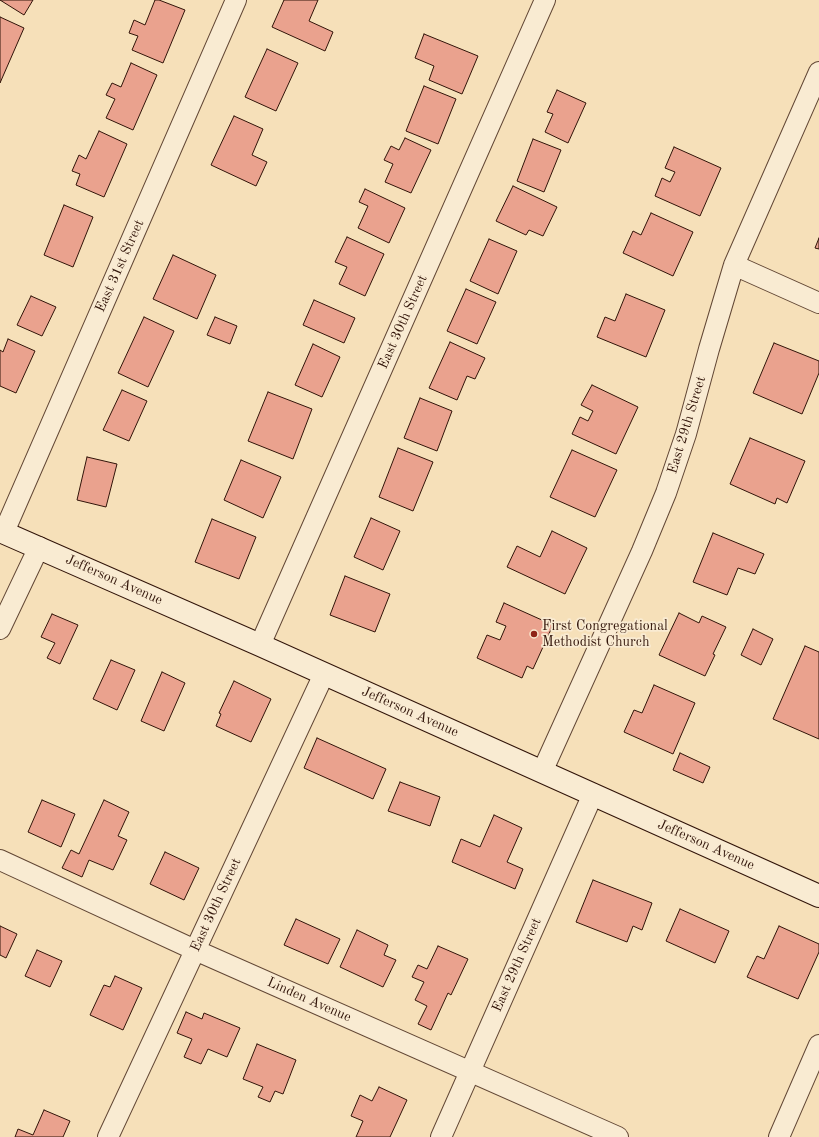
<!DOCTYPE html>
<style>
body{margin:0}
canvas{display:block;background:#f6e0b9}
</style>
<canvas width="819" height="1137"></canvas>
<script>
const context = document.querySelector('canvas').getContext('2d');
context.lineJoin = 'round';
function fillPath(path, color) { context.fillStyle = color; context.fill(path, 'evenodd'); }
const shape = rows => new Path2D(rows.map(r => 'M' + r).join(''));
function stroke(path, color, width, dash) { context.strokeStyle = color; context.lineWidth = width; context.lineCap = dash ? 'butt' : 'round'; context.setLineDash(dash || []); context.stroke(path); }
function write(font, color, halo, rows, align = 'center') {
  context.font = font + ' "Old Standard TT",serif'; context.lineWidth = 3.5; context.setLineDash([]); context.textBaseline = 'middle'; context.strokeStyle = halo; context.fillStyle = color; for (const [text, x, y, turn = 0] of rows) {
    context.save(); context.translate(x, y); context.rotate((+turn || 0) * Math.PI / 180); context.textAlign = isNaN(turn) ? turn : align; if (halo) context.strokeText(text, 0, 0); context.fillText(text, 0, 0); context.restore();
  }
}
const building = shape([
 [0,0,33,0,24,15,0,0],
 [155,0,159,0,185,10,163,63,132,50,138,36,129,33,134,20,145,25,155,0],
 [284,0,318,0,309,21,333,32,325,51,272,27,284,0],
 [0,17,24,28,0,83,0,17],
 [424,34,478,56,462,94,429,80,434,66,415,58,424,34],
 [267,49,298,63,276,111,245,97,267,49],
 [131,63,157,75,133,130,106,118,115,99,106,95,112,83,121,87,131,63],
 [424,86,456,99,438,144,406,131,424,86],
 [557,90,586,103,568,143,545,132,553,114,547,112,557,90],
 [234,116,263,129,252,155,267,162,256,186,211,165,234,116],
 [99,131,127,144,104,197,76,185,80,174,72,171,79,155,86,159,99,131],
 [405,138,431,150,411,193,385,182,393,164,384,160,391,146,399,150,405,138],
 [533,139,561,150,544,192,517,181,533,139],
 [674,147,721,168,700,216,655,196,662,178,670,182,675,172,665,168,674,147],
 [513,186,557,207,543,236,529,230,526,235,496,221,513,186],
 [365,189,405,208,389,243,358,228,368,206,359,202,365,189],
 [64,205,93,217,73,267,44,255,64,205],
 [651,213,693,232,673,276,623,253,633,231,641,235,651,213],
 [347,237,384,254,365,296,339,284,347,267,335,262,347,237],
 [819,238,819,249,815,248,819,238],
 [489,239,517,251,498,294,470,281,489,239],
 [173,255,216,275,197,319,153,299,173,255],
 [466,289,496,302,477,344,447,331,466,289],
 [626,294,665,310,646,357,597,337,605,317,615,321,626,294],
 [31,296,56,307,42,336,17,325,31,296],
 [314,300,355,318,344,343,303,325,314,300],
 [144,317,174,331,148,387,118,373,144,317],
 [215,317,237,326,230,344,207,335,215,317],
 [8,339,35,351,16,393,0,386,0,350,3,352,8,339],
 [450,342,485,358,475,379,467,376,457,400,429,388,450,342],
 [774,343,819,361,819,373,802,414,753,393,774,343],
 [313,344,340,357,322,397,295,385,313,344],
 [592,385,638,407,616,454,572,434,580,417,588,421,593,411,581,405,592,385],
 [122,390,147,401,129,441,103,430,122,390],
 [268,392,312,409,293,459,248,441,268,392],
 [420,398,452,411,437,451,404,438,420,398],
 [750,438,805,461,787,503,777,498,775,504,730,484,750,438],
 [398,448,433,462,413,511,379,497,398,448],
 [572,450,617,470,595,517,550,497,572,450],
 [87,457,117,464,106,507,77,500,87,457],
 [241,460,281,477,263,518,224,500,241,460],
 [371,518,400,531,383,570,354,557,371,518],
 [212,519,256,537,239,579,195,562,212,519],
 [552,531,587,548,565,594,507,567,517,546,540,557,552,531],
 [713,533,764,554,755,574,738,568,727,595,693,582,713,533],
 [345,576,390,594,375,632,330,615,345,576],
 [504,603,553,625,533,669,527,666,522,678,477,658,487,635,500,640,506,626,496,622,504,603],
 [679,613,699,623,702,616,726,627,713,654,715,655,705,676,659,655,679,613],
 [52,614,78,625,60,664,47,658,55,643,41,637,52,614],
 [753,629,773,639,761,665,741,655,753,629],
 [805,646,819,652,819,739,773,719,805,646],
 [111,660,135,670,117,710,93,699,111,660],
 [162,672,185,683,164,731,141,721,162,672],
 [234,681,271,699,251,742,216,726,221,714,219,713,234,681],
 [654,685,695,703,673,754,624,732,634,710,642,713,654,685],
 [317,738,386,769,373,799,304,768,317,738],
 [680,753,710,767,703,783,673,770,680,753],
 [400,782,440,797,430,826,388,811,400,782],
 [42,800,75,814,61,847,28,832,42,800],
 [104,800,129,812,118,836,127,840,113,870,89,860,82,877,62,868,71,850,79,854,104,800],
 [494,815,522,828,507,862,523,869,515,889,452,862,461,839,480,847,494,815],
 [165,852,199,868,184,900,150,884,165,852],
 [593,880,652,903,642,930,633,926,627,942,576,922,593,880],
 [680,909,729,931,715,963,666,941,680,909],
 [296,919,340,939,328,964,284,945,296,919],
 [0,926,17,934,6,958,0,955,0,926],
 [779,926,819,944,819,952,798,999,747,977,757,956,764,959,779,926],
 [357,930,388,945,384,955,396,960,383,987,340,967,357,930],
 [438,946,468,959,451,995,448,993,431,1030,418,1024,427,1006,415,1000,424,982,412,977,418,965,427,969,438,946],
 [37,950,62,961,50,987,25,976,37,950],
 [115,976,142,988,123,1030,90,1015,104,985,110,987,115,976],
 [186,1012,202,1019,204,1013,240,1028,227,1057,208,1049,201,1064,184,1057,192,1039,177,1033,186,1012],
 [257,1044,296,1060,283,1094,275,1091,270,1102,258,1097,263,1087,243,1079,257,1044],
 [379,1087,407,1100,390,1137,356,1137,363,1121,351,1116,360,1095,372,1101,379,1087],
 [44,1110,70,1121,63,1137,15,1137,18,1129,33,1135,44,1110]
]);
fillPath(building, '#eaa28e');
stroke(building, '#311409', 1);
const minor = shape([
 [734,265,819,303],
 [4,532,236,0],
 [0,629,39,547],
 [260,645,545,0],
 [542,772,642,551,666,493,686,434,709,349,734,265,819,72],
 [0,860,195,950,618,1137],
 [108,1137,324,674],
 [441,1137,593,794],
 [779,1137,819,1045]
]);
const secondary = shape([
 [0,531,260,645,819,896]
]);
stroke(minor, '#624735', 22);
stroke(secondary, '#311409', 24);
stroke(minor, '#f9ebd2', 20);
stroke(secondary, '#f9ebd2', 22);
for (const [x, y, r, color] of [
 [534,634,4,"#8f2418"]
]) { const dot = new Path2D(); dot.arc(x, y, r, 0, 2 * Math.PI); context.fillStyle = color; context.fill(dot); stroke(dot, '#f9ebd2', 1.5); }
write('14px', '#311409', '#f9ebd2', [
 ["East 31st Street",120,266,-66],
 ["East 30th Street",403,322,-66],
 ["East 29th Street",687,425,-73],
 ["Jefferson Avenue",114,580,24],
 ["Jefferson Avenue",410,712,24],
 ["Jefferson Avenue",706,845,24],
 ["East 30th Street",216,905,-65],
 ["East 29th Street",517,965,-66],
 ["Linden Avenue",309,1000,24]
]);
write('14px', '#311409', '#f9ebd2', [
 ["First Congregational",542,626],
 ["Methodist Church",542,642]
], 'left');
</script>
